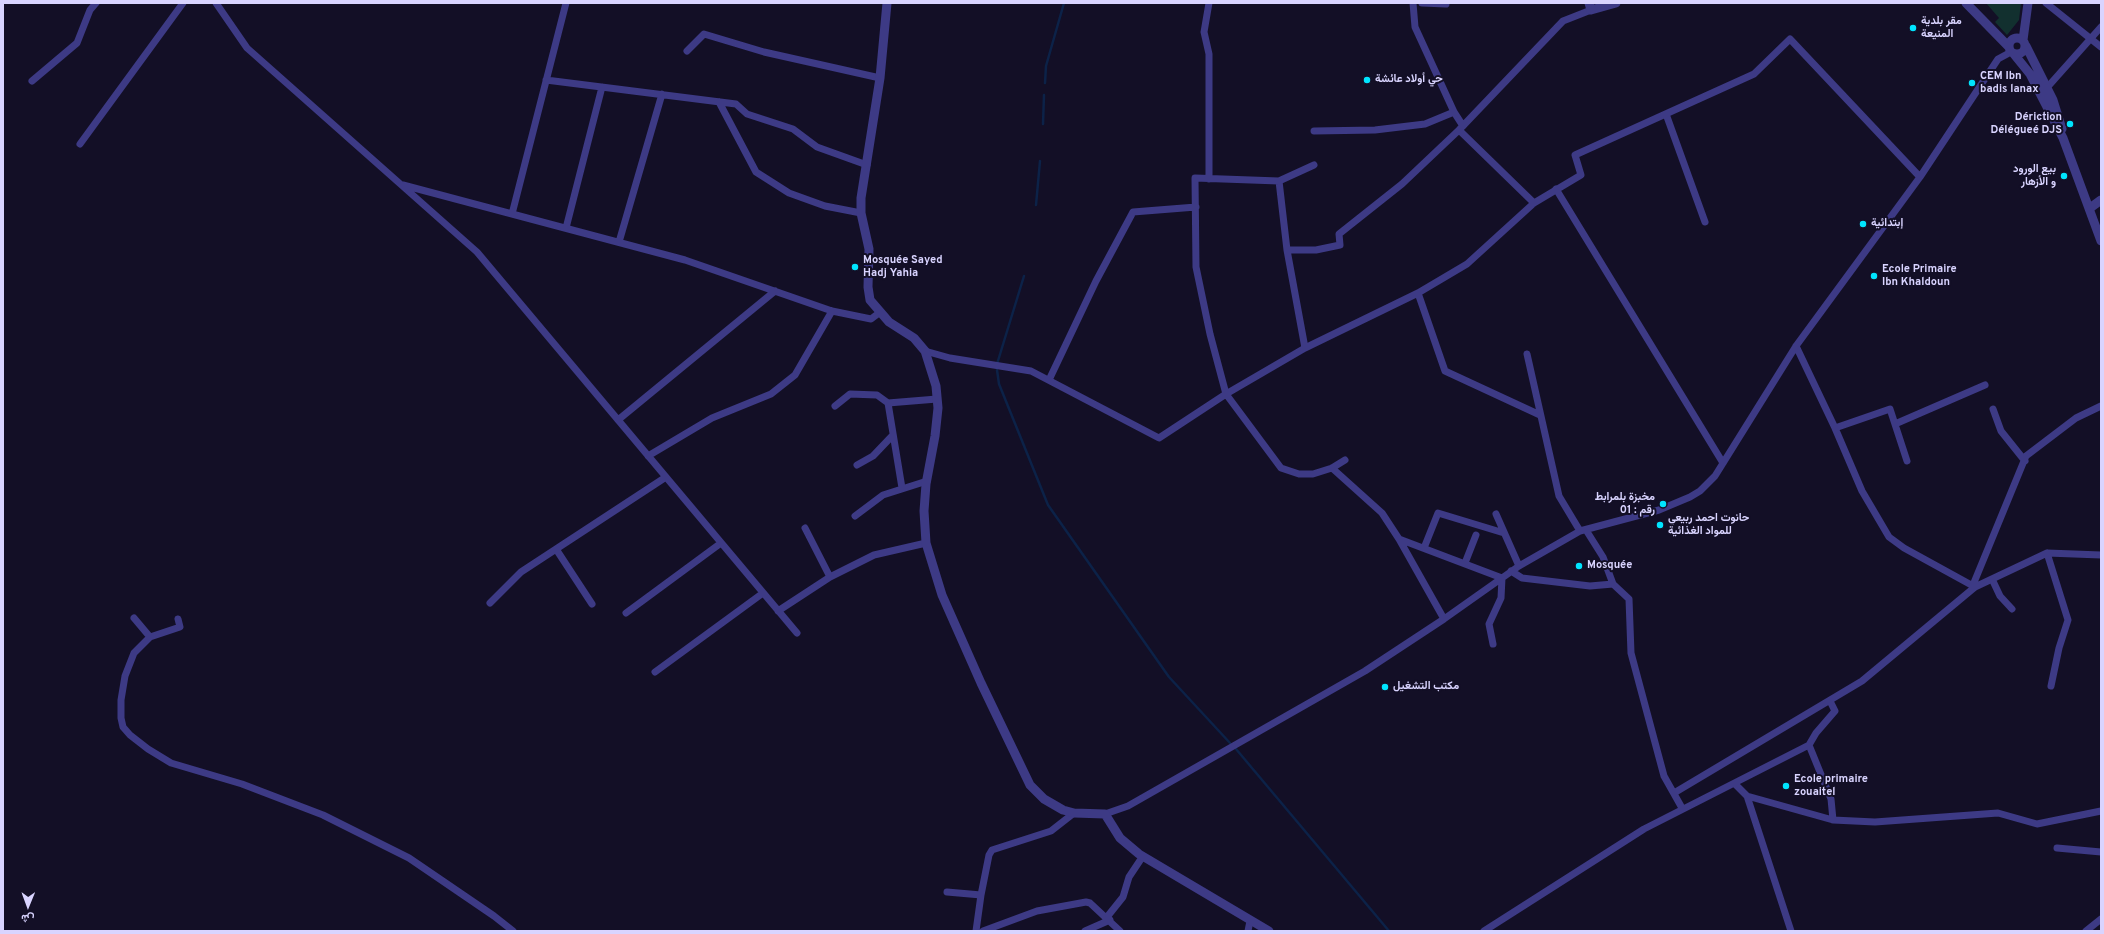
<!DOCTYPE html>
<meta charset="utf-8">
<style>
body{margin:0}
#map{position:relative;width:2104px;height:934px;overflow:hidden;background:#130f26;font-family:Overpass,Vazirmatn,sans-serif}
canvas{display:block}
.frame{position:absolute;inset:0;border:4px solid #d9d4ff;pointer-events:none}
.north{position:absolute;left:8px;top:886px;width:40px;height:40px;-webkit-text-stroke:3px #130f26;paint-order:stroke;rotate:181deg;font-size:11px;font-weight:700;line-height:16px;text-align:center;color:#d9d4ff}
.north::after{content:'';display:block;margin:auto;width:14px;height:18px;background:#d9d4ff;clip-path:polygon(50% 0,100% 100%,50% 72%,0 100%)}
</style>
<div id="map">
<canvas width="2104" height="934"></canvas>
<div class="frame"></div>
<div class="north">ش</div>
</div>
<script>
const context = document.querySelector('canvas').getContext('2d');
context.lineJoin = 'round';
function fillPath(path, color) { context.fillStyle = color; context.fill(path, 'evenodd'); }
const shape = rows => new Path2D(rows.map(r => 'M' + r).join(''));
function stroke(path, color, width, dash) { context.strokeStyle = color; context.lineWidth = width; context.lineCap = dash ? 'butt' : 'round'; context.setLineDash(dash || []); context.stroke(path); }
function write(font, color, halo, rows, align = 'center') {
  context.font = font + ' Overpass,Vazirmatn,sans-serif'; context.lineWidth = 4; context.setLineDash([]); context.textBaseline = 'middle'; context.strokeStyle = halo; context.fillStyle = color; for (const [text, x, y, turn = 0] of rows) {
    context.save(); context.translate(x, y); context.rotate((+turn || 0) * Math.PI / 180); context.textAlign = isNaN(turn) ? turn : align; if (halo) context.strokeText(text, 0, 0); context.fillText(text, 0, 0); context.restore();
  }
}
fillPath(shape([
 [1986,3,2021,3,2019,20,2007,35,1995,22,1999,18]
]), '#12302f');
stroke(shape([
 [1045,83,1046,66,1064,3],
 [1043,124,1044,95],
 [1036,205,1040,161],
 [997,364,1024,276],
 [997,370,999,384,1048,505,1169,677,1230,743],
 [1236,749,1389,931]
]), '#0c2248', 2.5);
stroke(shape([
 [216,3,247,48,477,252,797,633],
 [1209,3,1204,32,1209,54,1209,179],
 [1413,3,1415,27,1454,112,1463,126],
 [1422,3,1446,4],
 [2046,3,2101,47],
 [687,51,704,34,764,52,880,78],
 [546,80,736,104,747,114,793,129,817,147,867,165],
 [32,81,77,43,90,10,96,3],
 [2044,91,2101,27],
 [719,102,756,172,789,193,825,206,861,213],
 [1666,114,1705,222],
 [1459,130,1534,203],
 [1314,131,1375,130,1425,124,1454,112],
 [80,144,183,3],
 [1314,165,1279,181,1195,178,1196,267,1210,334,1226,394,1281,468,1299,474,1313,474,1332,468,1345,460],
 [1279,181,1287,250,1305,348],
 [403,185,685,260,832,311,871,319,879,313],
 [1556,189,1723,463],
 [512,214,566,3],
 [566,228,602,87],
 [619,242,662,94],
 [1287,250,1316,250,1340,245,1339,234,1402,184,1459,130,1563,21,1591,10],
 [1418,293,1445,371,1540,415],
 [1796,346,1835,428,1862,491,1889,537,1904,548,1975,587],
 [925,351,950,358,1031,371,1159,438,1226,394,1305,348,1418,293,1467,264,1534,203,1581,175,1575,155,1754,74,1790,39,1920,177],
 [1527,354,1559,496,1580,531],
 [1049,380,1096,281,1133,212,1196,207],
 [888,403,937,399],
 [835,406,850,394,877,395,888,403,902,488],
 [1993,409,2001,431,2025,461],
 [618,420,775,291],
 [1895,424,1985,385],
 [1835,428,1890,409,1907,461],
 [648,456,712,418,771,394,795,375,832,311],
 [857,465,873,456,893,435],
 [1332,468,1382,513,1399,539,1502,578,1501,598,1489,624,1493,644],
 [1496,514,1519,566],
 [855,516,883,495,927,481],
 [805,528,830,577],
 [1586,530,1603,557,1613,584,1629,599,1631,653,1664,776,1682,808],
 [1399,539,1444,619],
 [1424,548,1438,513,1504,533],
 [556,549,592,604],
 [2047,553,2068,620,2059,648,2051,686],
 [1465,563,1476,535],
 [1511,571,1522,578,1590,586,1613,584],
 [1992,579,2000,596,2012,609],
 [1973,585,2026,456,2076,418,2101,406],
 [490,603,521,572,666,477],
 [778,611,830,577,874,555,926,543],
 [626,613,721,543],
 [134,618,150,637],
 [178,619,180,627,150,637,134,653,125,676,121,700,121,718,123,727,130,735,148,749,171,763,242,784,323,815,409,858,494,916,513,931],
 [655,672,763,593],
 [1809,745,1831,799,1833,820],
 [1735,784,1747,796,1791,931],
 [1674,793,1862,681,1975,587,2047,553,2101,555],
 [1747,796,1833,820,1875,822,1998,813,2037,824,2101,811],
 [1105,814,1128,806,1365,671,1444,619,1519,566,1580,531,1659,510,1690,497,1700,491,1715,476,1796,346,1920,177,1998,59,2011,52],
 [2057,848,2101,852],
 [947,892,981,895],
 [1107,917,1123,897,1129,877,1143,856],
 [976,931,981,895,989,855,992,850,1051,831,1074,813],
 [983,931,1037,911,1086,902,1090,903,1120,931],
 [1085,931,1110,920],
 [1248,931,1250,921],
 [1484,931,1644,829,1809,745,1816,733,1835,711,1830,701],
 [2086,931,2101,919]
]), '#3d3a85', 7);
stroke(shape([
 [887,3,880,78,861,198,861,213,869,249,868,287,870,300,889,322,914,338,925,351,936,386,938,408,935,436,926,484,924,511,926,543,942,595,981,683,1030,785,1044,799,1063,810,1074,813,1105,814,1120,838,1139,854,1269,931],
 [1589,3,1591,10,1616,3],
 [1966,3,2009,47],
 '2009 46a8 8 0 1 1 16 0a8 8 0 1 1-16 0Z',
 [2023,40,2028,3],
 [2026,46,2053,100,2062,129],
 [2013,53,2030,74,2063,138,2101,241],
 [2090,208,2101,200]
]), '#3d3a85', 9);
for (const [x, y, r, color] of [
 [1913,28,4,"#00e5ff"],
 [1367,80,4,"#00e5ff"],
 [1972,83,4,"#00e5ff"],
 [2070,124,4,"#00e5ff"],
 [2064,176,4,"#00e5ff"],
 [1863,224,4,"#00e5ff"],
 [855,267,4,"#00e5ff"],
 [1874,276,4,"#00e5ff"],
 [1663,504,4,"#00e5ff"],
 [1660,525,4,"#00e5ff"],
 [1579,566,4,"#00e5ff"],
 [1385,687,4,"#00e5ff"],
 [1786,786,4,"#00e5ff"]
]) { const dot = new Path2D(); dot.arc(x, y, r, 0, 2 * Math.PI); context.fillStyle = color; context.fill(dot); stroke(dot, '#130f26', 1.5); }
write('bold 11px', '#d9d4ff', '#130f26', [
 ["مقر بلدية",1921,22],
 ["المنيعة",1921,35],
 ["CEM Ibn",1980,77],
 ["badis lanax",1980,90],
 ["حي أولاد عائشة",1375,80],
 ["Dériction",2062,118,"right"],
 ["Délégueé DJS",2062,131,"right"],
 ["بيع الورود",2056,170,"right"],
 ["و الأزهار",2056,183,"right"],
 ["إبتدائية",1871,224],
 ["Mosquée Sayed",863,261],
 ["Hadj Yahia",863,274],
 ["Ecole Primaire",1882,270],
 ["Ibn Khaldoun",1882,283],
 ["مخبزة بلمرابط",1655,498,"right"],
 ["رقم : 01",1655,511,"right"],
 ["حانوت احمد ربيعي",1668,519],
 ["للمواد الغذائية",1668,532],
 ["Mosquée",1587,566],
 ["مكتب التشغيل",1393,687],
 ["Ecole primaire",1794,780],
 ["zouaitel",1794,793]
], 'left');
</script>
